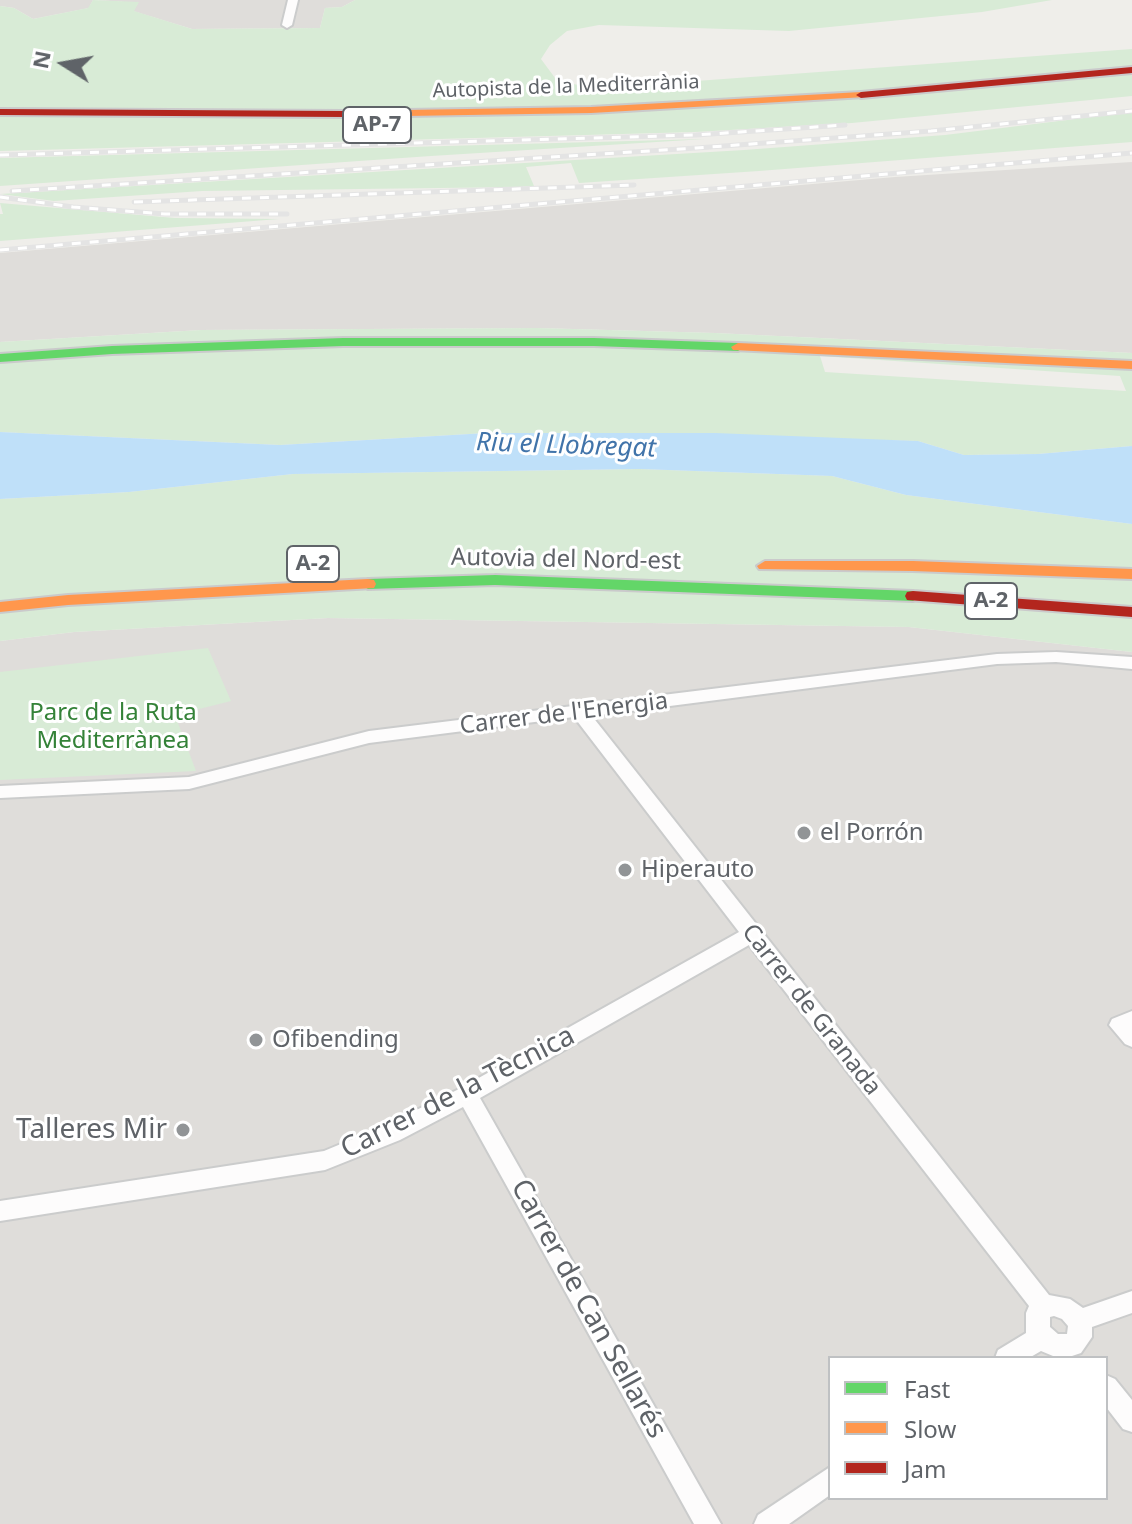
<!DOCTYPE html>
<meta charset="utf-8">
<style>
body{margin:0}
#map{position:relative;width:1132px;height:1524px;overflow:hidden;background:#efeeea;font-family:"Noto Sans",sans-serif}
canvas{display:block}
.legend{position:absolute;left:828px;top:1356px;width:280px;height:144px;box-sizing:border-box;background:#fff;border:2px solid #bfc1c3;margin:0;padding:10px 14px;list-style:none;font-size:24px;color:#5f6368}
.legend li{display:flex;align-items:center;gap:16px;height:40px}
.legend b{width:40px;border:2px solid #bfc1c3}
.north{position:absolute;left:24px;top:24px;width:80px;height:80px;-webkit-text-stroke:6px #fff;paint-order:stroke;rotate:281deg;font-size:22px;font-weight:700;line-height:32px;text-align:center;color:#5f6368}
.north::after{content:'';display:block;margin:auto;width:28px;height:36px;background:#5f6368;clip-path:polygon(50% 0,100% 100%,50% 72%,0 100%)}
</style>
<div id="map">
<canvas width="1132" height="1524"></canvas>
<ul class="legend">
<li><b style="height:10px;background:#63d668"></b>Fast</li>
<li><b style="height:10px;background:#ff974d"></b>Slow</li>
<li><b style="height:10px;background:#b3261e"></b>Jam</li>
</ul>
<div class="north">N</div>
</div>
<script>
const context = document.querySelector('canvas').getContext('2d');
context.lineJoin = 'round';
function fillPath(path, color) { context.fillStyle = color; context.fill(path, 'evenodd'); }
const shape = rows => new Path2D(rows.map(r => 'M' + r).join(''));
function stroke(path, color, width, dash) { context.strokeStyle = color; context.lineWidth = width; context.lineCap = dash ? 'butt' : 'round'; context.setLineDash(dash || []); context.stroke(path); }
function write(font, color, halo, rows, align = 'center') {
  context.font = font + ' "Noto Sans",sans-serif'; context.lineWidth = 6; context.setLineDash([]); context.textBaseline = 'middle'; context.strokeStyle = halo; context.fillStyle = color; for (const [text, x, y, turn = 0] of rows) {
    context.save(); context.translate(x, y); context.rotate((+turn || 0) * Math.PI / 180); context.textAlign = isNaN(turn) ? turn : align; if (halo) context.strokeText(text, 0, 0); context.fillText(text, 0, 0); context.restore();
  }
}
fillPath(shape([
 [0,0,93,0,89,8,33,19,14,8,0,6],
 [97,0,355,0,342,7,325,8,320,28,192,29,133,11,138,3],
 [1132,162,1132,353,715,333,537,328,201,330,0,342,0,253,895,177],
 [328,618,909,627,1132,652,1132,1524,0,1524,0,641,74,632],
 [830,1358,1106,1358,1106,1498,830,1498]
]), '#dfddda');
fillPath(shape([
 [93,0,139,2,134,11,192,29,320,28,325,8,342,7,355,0,1052,0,982,12,789,31,599,25,567,31,550,45,541,59,558,82,601,88,1132,49,1132,96,852,123,695,132,0,151,0,6,14,8,33,19,88,8],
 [1132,112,1132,142,759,171,579,183,571,163,526,167,534,186,518,187,202,191,54,201,0,194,744,150,945,135],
 [705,139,431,156,0,186,0,158],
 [0,203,175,218,279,219,0,241,0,214,3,214],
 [537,328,715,333,1132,353,1132,446,1038,454,964,455,918,441,487,433,280,445,0,432,0,342,201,330],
 [820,356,1120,376,1126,391,825,372],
 [640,469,832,476,906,495,1132,524,1132,652,909,627,328,618,74,632,0,641,0,499,129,492,293,474],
 [208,648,231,701,175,715,196,771,0,780,0,672]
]), '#d8ebd6');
fillPath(shape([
 [0,432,280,445,487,433,715,433,918,441,964,455,1038,454,1132,446,1132,524,906,495,832,476,640,469,293,474,129,492,0,499]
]), '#bfe0f9');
const street = shape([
 [288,0,298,0,292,25,287,28,282,25,288,0],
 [1056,652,1132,657,1132,669,1056,662,997,664,592,716,1049,1295,1070,1299,1083,1308,1132,1291,1132,1313,1092,1327,1092,1337,1081,1353,1072,1356,1053,1356,1041,1351,1029,1358,995,1358,998,1350,1026,1333,1026,1313,1029,1306,749,945,480,1098,721,1524,694,1524,463,1107,400,1140,325,1170,0,1221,0,1201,324,1151,384,1126,459,1089,739,932,574,717,369,743,189,789,0,798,0,786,189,777,369,731,997,654,1056,652],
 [1054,1316,1062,1319,1068,1326,1067,1334,1058,1334,1050,1327,1050,1317,1054,1316],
 [1132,1011,1132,1047,1125,1044,1109,1025,1112,1019,1132,1011],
 [1106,1375,1115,1379,1132,1400,1132,1432,1123,1429,1106,1407,1106,1375],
 [830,1467,830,1495,789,1524,754,1524,758,1515,830,1467]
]);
const fast = shape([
 [343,338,594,338,738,343,745,347,738,351,594,346,343,346,112,354,0,362,0,354,112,346,343,338],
 [495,575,913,591,921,596,913,601,495,585,368,589,360,584,368,579,495,575]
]);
const slow = shape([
 [861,92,866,95,865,97,591,113,344,117,339,114,344,111,591,107,861,92],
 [738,343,1132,361,1132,369,733,350,731,347,738,343],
 [765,561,913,561,1132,569,1132,579,913,571,759,569,757,566,765,561],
 [368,579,374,580,376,584,374,588,68,605,0,612,0,602,68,595,368,579]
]);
const jam = shape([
 [1132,67,1132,73,861,98,856,95,861,92,1132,67],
 [0,109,344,111,349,114,344,117,0,115,0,109],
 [913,591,1132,607,1132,617,907,600,905,596,907,592,913,591]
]);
stroke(street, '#cbcccc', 4);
stroke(fast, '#cacacb', 4);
stroke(slow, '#cacacb', 4);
stroke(jam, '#cacacb', 4);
fillPath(street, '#fdfcfc');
fillPath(fast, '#63d668');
fillPath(slow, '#ff974d');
fillPath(jam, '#b3261e');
const rail = shape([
 [0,155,696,135,845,125],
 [12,191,696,148,931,131,1132,111],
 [0,197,73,207,165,214,287,214],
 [134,202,634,185],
 [0,250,1132,153]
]);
stroke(rail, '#e4e4e4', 5);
stroke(rail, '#fff', 3, [9]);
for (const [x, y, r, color] of [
 [804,833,8,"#919496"],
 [625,870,8,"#919496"],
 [256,1040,8,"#919496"],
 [183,1130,8,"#919496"]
]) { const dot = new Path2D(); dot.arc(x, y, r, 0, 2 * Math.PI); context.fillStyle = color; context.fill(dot); stroke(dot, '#fff', 3); }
write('20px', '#5f6368', '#fff', [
 ["Autopista de la Mediterrània",566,87,-2]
]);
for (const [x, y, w] of [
 [377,125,68],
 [313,564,52],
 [991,601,52]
]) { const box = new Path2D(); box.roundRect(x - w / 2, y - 18, w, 36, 6); context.fillStyle = '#fff'; context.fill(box); stroke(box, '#5f6368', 2); }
write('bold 22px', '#5f6368', null, [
 ["AP-7",377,125],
 ["A-2",313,564],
 ["A-2",991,601]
]);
write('24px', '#5f6368', '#fff', [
 ["Autovia del Nord-est",566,560,1],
 ["Carrer de l'Energia",564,714,-7],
 ["Carrer de Granada",811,1010,52]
]);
write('24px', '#348238', '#fff', [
 ["Parc de la Ruta",113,713],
 ["Mediterrànea",113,741]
]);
write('24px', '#5f6368', '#fff', [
 ["el Porrón",820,833],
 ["Hiperauto",641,870],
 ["Ofibending",272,1040]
], 'left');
write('italic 26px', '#4174aa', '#fff', [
 ["Riu el Llobregat",566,446,2]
]);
write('28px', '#5f6368', '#fff', [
 ["Carrer de la Tècnica",458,1093,-27],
 ["Carrer de Can Sellarés",588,1309,61]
]);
write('28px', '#5f6368', '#fff', [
 ["Talleres Mir",167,1130]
], 'right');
</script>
